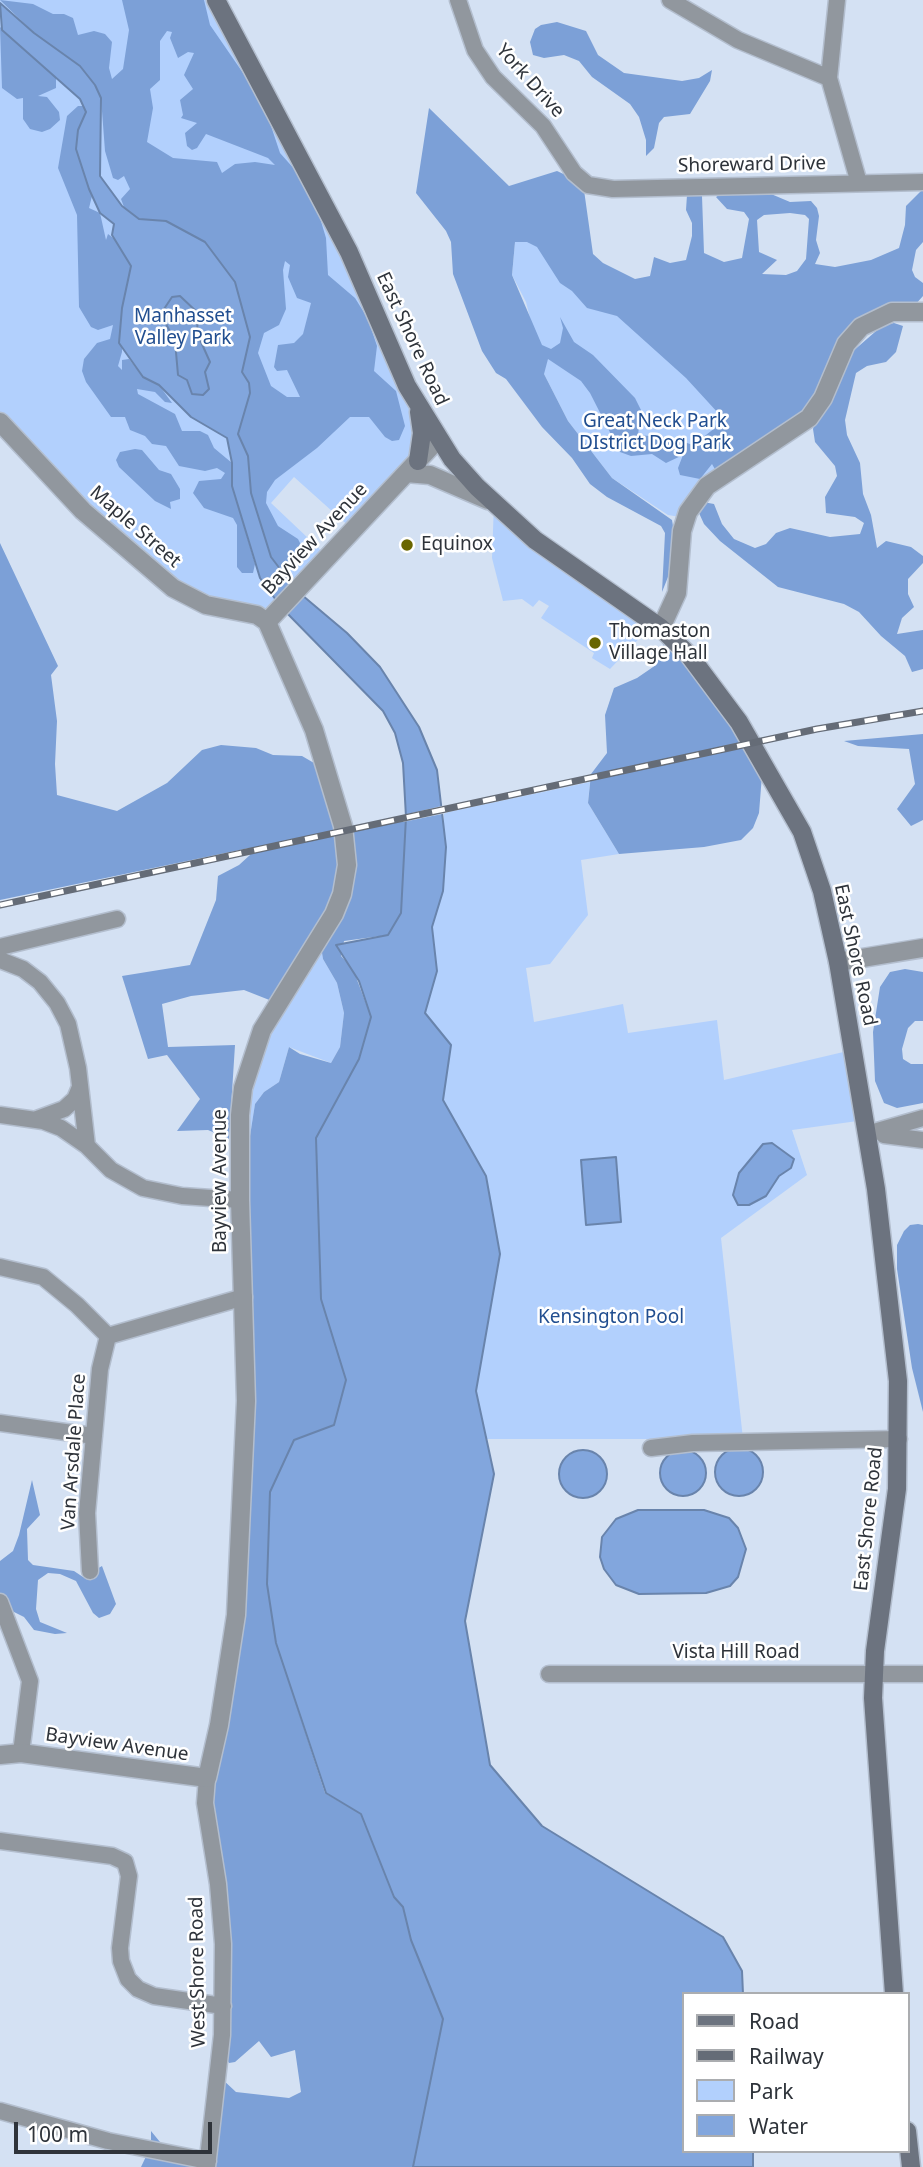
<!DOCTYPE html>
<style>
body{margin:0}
#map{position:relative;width:923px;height:2167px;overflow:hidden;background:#d4e1f3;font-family:"Noto Sans",sans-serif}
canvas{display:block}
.legend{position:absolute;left:682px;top:1992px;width:228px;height:161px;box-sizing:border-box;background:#fff;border:2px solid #abadb0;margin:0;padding:9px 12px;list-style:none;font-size:21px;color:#2e333a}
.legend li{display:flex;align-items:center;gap:14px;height:35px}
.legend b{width:35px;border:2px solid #abadb0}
.scale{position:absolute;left:14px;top:2122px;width:198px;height:32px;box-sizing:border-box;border:4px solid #2e333a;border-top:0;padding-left:9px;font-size:21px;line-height:24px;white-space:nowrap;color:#2e333a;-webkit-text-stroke:5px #fff;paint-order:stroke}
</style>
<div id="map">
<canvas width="923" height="2167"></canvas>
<ul class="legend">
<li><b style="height:9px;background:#6c737f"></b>Road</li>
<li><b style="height:9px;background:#656c77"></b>Railway</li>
<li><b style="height:19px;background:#b2d0fd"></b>Park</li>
<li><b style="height:19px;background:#82a6dd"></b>Water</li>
</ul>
<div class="scale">100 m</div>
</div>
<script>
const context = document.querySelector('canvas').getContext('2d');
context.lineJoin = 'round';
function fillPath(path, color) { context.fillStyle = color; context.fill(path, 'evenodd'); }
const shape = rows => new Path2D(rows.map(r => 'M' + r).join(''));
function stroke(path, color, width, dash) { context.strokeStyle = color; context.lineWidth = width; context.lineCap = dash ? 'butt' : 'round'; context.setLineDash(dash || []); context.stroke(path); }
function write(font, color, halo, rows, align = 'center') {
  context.font = font + ' "Noto Sans",sans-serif'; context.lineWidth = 5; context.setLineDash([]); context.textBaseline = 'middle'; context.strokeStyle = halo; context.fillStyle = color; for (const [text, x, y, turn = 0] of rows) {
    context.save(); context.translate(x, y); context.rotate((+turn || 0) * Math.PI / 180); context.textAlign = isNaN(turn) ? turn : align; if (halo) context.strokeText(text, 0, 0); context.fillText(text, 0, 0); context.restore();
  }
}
fillPath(shape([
 [0,0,216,0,438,439,352,529,294,477,271,503,327,556,267,622,181,593,0,422],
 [515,242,543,242,765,449,707,486,686,518,668,515,612,478,568,421,544,374,526,302,512,275],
 [494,503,654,623,610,669,592,658,594,653,541,618,549,606,539,600,533,607,522,599,503,601,492,558],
 [590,782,588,803,619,854,581,860,588,915,550,964,526,968,534,1022,623,1004,628,1033,717,1020,724,1080,852,1050,865,1120,792,1130,807,1175,721,1238,743,1439,487,1439,476,1391,500,1254,486,1176,443,1100,451,1045,425,1013,437,971,432,927,443,891,444,813],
 [320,939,323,959,337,983,344,1013,340,1047,331,1063,289,1047,279,1082,264,1092,255,1104,240,1200,252,1056]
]), '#b2d0fd');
fillPath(shape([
 [0,0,33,4,53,14,64,14,73,18,78,35,94,31,105,34,112,42,109,68,112,79,123,69,129,30,122,0,204,0,210,25,263,102,280,153,296,171,320,218,326,238,328,275,355,298,368,319,377,346,374,371,396,391,405,426,399,440,392,441,385,437,369,417,350,417,317,448,275,480,267,492,266,503,278,526,298,539,302,547,295,564,286,569,277,566,271,557,251,493,248,456,238,434,249,393,249,383,242,373,250,337,235,282,166,221,139,219,124,207,121,199,130,189,124,176,118,180,113,178,105,151,101,98,80,66,34,33],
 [167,31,172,32,170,38,178,58,188,52,194,53,184,75,193,89,180,100,183,115,181,118,197,123,185,133,187,146,192,150,197,148,206,134,268,158,275,165,255,162,235,164,222,173,217,162,173,158,147,142,153,108,150,89,160,80,160,41],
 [285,261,290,265,288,277,297,298,311,303,303,334,294,343,278,345,274,367,277,371,287,370,300,397,287,397,271,386,258,353,264,333,279,325,286,309,283,270],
 [557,22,586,31,598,55,624,73,682,81,699,78,712,70,710,81,690,114,664,117,659,123,654,148,646,156,646,140,639,117,630,104,592,77,579,61,564,55,544,58,533,55,530,42,535,29,541,25],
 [0,27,56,78,56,88,38,96,47,97,59,112,60,120,50,129,42,132,30,129,23,119,23,98,17,99,2,88],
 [78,106,83,106,86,112,78,130,76,149,92,196,89,208,100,213,106,240,108,234,117,241,131,266,122,308,122,352,118,366,122,370,122,360,129,359,143,377,159,385,172,403,165,402,155,392,137,389,138,394,175,414,182,431,200,431,208,435,214,448,232,463,232,486,255,564,253,573,242,573,237,567,237,525,233,518,204,508,193,493,199,481,221,479,225,473,217,468,205,471,179,466,166,446,152,444,145,436,130,430,125,417,111,417,86,382,82,371,84,359,97,343,110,339,113,325,98,330,91,327,79,307,77,215,58,168,67,116],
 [429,108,509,186,557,171,583,183,593,254,603,263,635,279,650,276,654,257,670,263,686,260,692,236,692,223,686,210,687,195,699,192,702,196,704,253,724,262,742,258,749,219,744,212,727,209,716,197,723,192,764,191,790,202,811,201,817,208,819,216,816,240,820,253,815,264,835,267,871,260,899,248,905,225,906,206,923,189,923,242,916,250,912,270,915,277,923,283,923,296,914,306,861,327,816,409,716,471,712,464,700,479,680,475,678,468,683,455,666,463,652,454,631,456,620,452,590,393,581,381,548,359,544,374,568,421,612,478,672,520,674,532,668,577,662,592,665,533,661,526,607,497,590,484,572,458,542,427,506,379,496,373,482,351,453,274,451,242,446,231,416,193],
 [790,213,805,215,809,219,806,259,797,271,786,275,762,274,777,260,759,252,757,220,764,215],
 [515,242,527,242,537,247,560,283,572,291,587,308,617,316,686,378,719,414,715,428,693,445,672,438,638,435,641,410,635,398,593,355,574,342,560,317,563,328,560,343,551,349,542,345,512,275],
 [180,296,199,313,198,333,210,363,209,389,203,395,192,394,187,381,178,375,175,341,166,324,164,309,172,297],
 [894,323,903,326,896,352,886,362,867,366,856,373,845,420,847,435,860,463,863,494,871,515,877,548,886,541,911,547,923,556,923,563,908,579,908,594,914,607,902,618,897,634,923,630,923,669,912,672,905,656,881,636,859,612,844,604,778,587,720,541,704,524,699,513,703,502,714,504,722,524,734,539,755,548,766,544,776,533,790,528,830,537,860,534,864,523,855,517,826,513,825,497,837,476,835,466,815,442,813,429,817,416,852,352,883,325],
 [135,449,142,450,159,470,171,474,180,489,180,499,170,502,171,509,155,501,119,467,116,460,120,452],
 [0,543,58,666,51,675,57,721,55,764,57,795,117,811,167,783,202,750,221,745,256,748,273,755,302,756,314,763,323,770,345,830,406,817,401,913,388,935,344,941,341,956,353,969,371,1017,359,1059,316,1138,321,1299,346,1379,334,1425,294,1440,270,1492,267,1584,276,1643,325,1793,361,1814,394,1897,403,1907,411,1940,443,2020,413,2167,207,2167,221,2078,236,2092,289,2098,301,2092,295,2050,271,2057,259,2041,235,2062,229,2063,226,2058,205,1804,236,1615,240,1200,255,1104,264,1092,279,1082,289,1047,300,1054,331,1063,340,1047,344,1013,337,983,323,959,320,940,277,1003,244,990,191,996,162,1004,168,1047,235,1045,229,1139,208,1130,177,1131,200,1099,167,1055,148,1059,122,976,190,965,216,900,218,876,239,865,250,855,249,848,0,900],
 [667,633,689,655,762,775,759,813,753,828,741,840,704,847,619,854,588,803,591,774,607,753,605,715,614,688,637,678,656,665],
 [923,734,923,820,911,826,897,809,915,784,909,749,858,746,844,741],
 [905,969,923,972,923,1021,915,1021,908,1028,902,1049,903,1059,911,1064,923,1064,923,1103,897,1108,884,1103,875,1081,873,1032,880,987,890,972],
 [918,1224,923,1225,923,1412,912,1368,897,1269,897,1245,904,1231,910,1225],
 [32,1480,40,1515,27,1529,28,1560,33,1565,74,1571,83,1577,102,1566,116,1604,110,1614,99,1618,93,1613,76,1581,60,1574,48,1573,38,1580,36,1609,40,1622,67,1633,55,1634,34,1630,24,1617,12,1611,0,1610,0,1561,13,1551,19,1535],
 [151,2131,160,2142,162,2154,188,2155,195,2167,141,2167,151,2146]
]), '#7ca0d7');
const water = shape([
 [0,3,34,33,80,66,95,85,101,98,100,176,122,206,139,219,166,221,205,242,235,282,250,337,242,372,249,383,250,393,238,434,248,456,251,493,271,557,296,590,347,633,380,667,419,727,437,770,446,847,443,891,432,927,437,971,425,1013,451,1045,443,1100,486,1176,500,1254,476,1391,494,1474,465,1621,490,1765,542,1826,723,1937,742,1971,743,1994,683,1994,683,2151,753,2151,753,2167,413,2167,443,2019,411,1940,403,1907,394,1897,361,1814,326,1793,276,1643,267,1584,270,1492,294,1440,334,1425,346,1380,321,1299,316,1138,359,1059,371,1017,359,981,336,945,388,935,401,913,406,817,403,763,395,733,383,711,281,607,260,578,232,486,232,463,227,438,191,417,159,385,143,377,119,343,122,308,131,266,112,235,114,224,100,213,89,189,76,149,78,130,86,112,80,99,2,30,0,3],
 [180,296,198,313,197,333,210,362,205,372,209,389,203,395,192,394,187,380,178,375,175,341,166,324,164,309,172,297,180,296],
 [772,1143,794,1159,791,1168,779,1176,766,1196,749,1205,738,1205,733,1195,739,1173,763,1144,772,1143],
 [616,1157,621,1222,586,1225,581,1160,616,1157],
 '715 1472a24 24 0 1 1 48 0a24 24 0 1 1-48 0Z',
 '660 1473a23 23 0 1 1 46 0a23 23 0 1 1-46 0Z',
 '559 1474a24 24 0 1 1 48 0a24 24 0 1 1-48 0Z',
 [638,1510,704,1510,729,1518,738,1528,746,1549,738,1577,730,1586,706,1593,639,1594,616,1585,604,1569,600,1557,602,1537,616,1519,638,1510]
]);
fillPath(water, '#82a6dd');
stroke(water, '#6984ac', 2);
fillPath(shape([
 [446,805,447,813,403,822,403,815]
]), '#d4e1f3');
const minor = shape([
 [458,0,475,50,493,77,543,126,574,173,588,185,613,189,923,182],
 [670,0,738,40,829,78],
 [837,0,829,78,859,183],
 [0,947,117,919],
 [0,960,23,969,40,982,57,1003,68,1024,78,1068,87,1146],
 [0,1115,43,1121,61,1128,87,1146,111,1170,143,1188,182,1196,240,1200],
 [37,1119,64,1109,75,1099,80,1087],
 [867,1134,923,1118],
 [884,1135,923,1140],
 [0,1267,43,1277,77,1305,108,1336],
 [108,1336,244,1297],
 [0,1423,94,1436],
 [651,1448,693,1443,899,1439],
 [90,1571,87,1513,100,1369,108,1336],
 [0,1602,30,1681,21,1753],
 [549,1674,923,1674],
 [0,1841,112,1856,125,1862,129,1876,120,1948,121,1961,128,1979,138,1989,154,1996,223,2006],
 [0,2111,108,2141,208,2161],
 [207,2167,222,2035,223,1944,218,1884,205,1803,207,1778]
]);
const tertiary = shape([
 [0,422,83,511,173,588,206,605,257,615,267,622],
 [406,473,430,475,488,500],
 [267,622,438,439],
 [661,628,677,593,682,531,688,512,707,486,809,418,823,398,846,344,861,327,892,312,923,312],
 [838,962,923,948],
 [0,1755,21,1753,207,1778,219,1725,236,1615,246,1401,240,1200,240,1115,243,1088,262,1030,334,914,342,894,347,865,343,826,314,730,267,622]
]);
const secondary = shape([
 [216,0,349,252,407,386,452,459,477,487,535,540,661,628,689,655,739,722,802,832,822,891,838,962,876,1189,898,1381,897,1489,875,1651,873,1698,894,1994],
 [418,461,422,433,419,412],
 [907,2131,911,2167]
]);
stroke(minor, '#b3bece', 19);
stroke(tertiary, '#b3bece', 21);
stroke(secondary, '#b3bece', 21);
stroke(minor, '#91979e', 16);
stroke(tertiary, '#91979e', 18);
stroke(secondary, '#6c737f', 18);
const rail = shape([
 [0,905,817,729,923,711]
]);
stroke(rail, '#656c77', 7);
stroke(rail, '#fff', 4.5, [13]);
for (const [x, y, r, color] of [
 [407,545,7,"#696600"],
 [595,643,7,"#696600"]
]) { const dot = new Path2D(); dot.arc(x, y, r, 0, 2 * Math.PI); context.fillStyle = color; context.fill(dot); stroke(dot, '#fff', 2.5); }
write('19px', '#2e333a', '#fff', [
 ["York Drive",530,81,48],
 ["Shoreward Drive",752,165,-1],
 ["East Shore Road",412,339,65],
 ["Maple Street",135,527,41],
 ["Bayview Avenue",315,539,-47],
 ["East Shore Road",855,955,78],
 ["Bayview Avenue",221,1181,-90],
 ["Van Arsdale Place",74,1452,-86],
 ["East Shore Road",869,1519,-84],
 ["Vista Hill Road",736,1653],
 ["Bayview Avenue",117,1745,8],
 ["West Shore Road",198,1972,-91]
]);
write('19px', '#214e90', '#fff', [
 ["Manhasset",183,317],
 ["Valley Park",183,339],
 ["Great Neck Park",655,422],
 ["DIstrict Dog Park",655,444],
 ["Kensington Pool",611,1318]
]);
write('19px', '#2e333a', '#fff', [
 ["Equinox",421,545],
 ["Thomaston",609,632],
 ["Village Hall",609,654]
], 'left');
</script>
